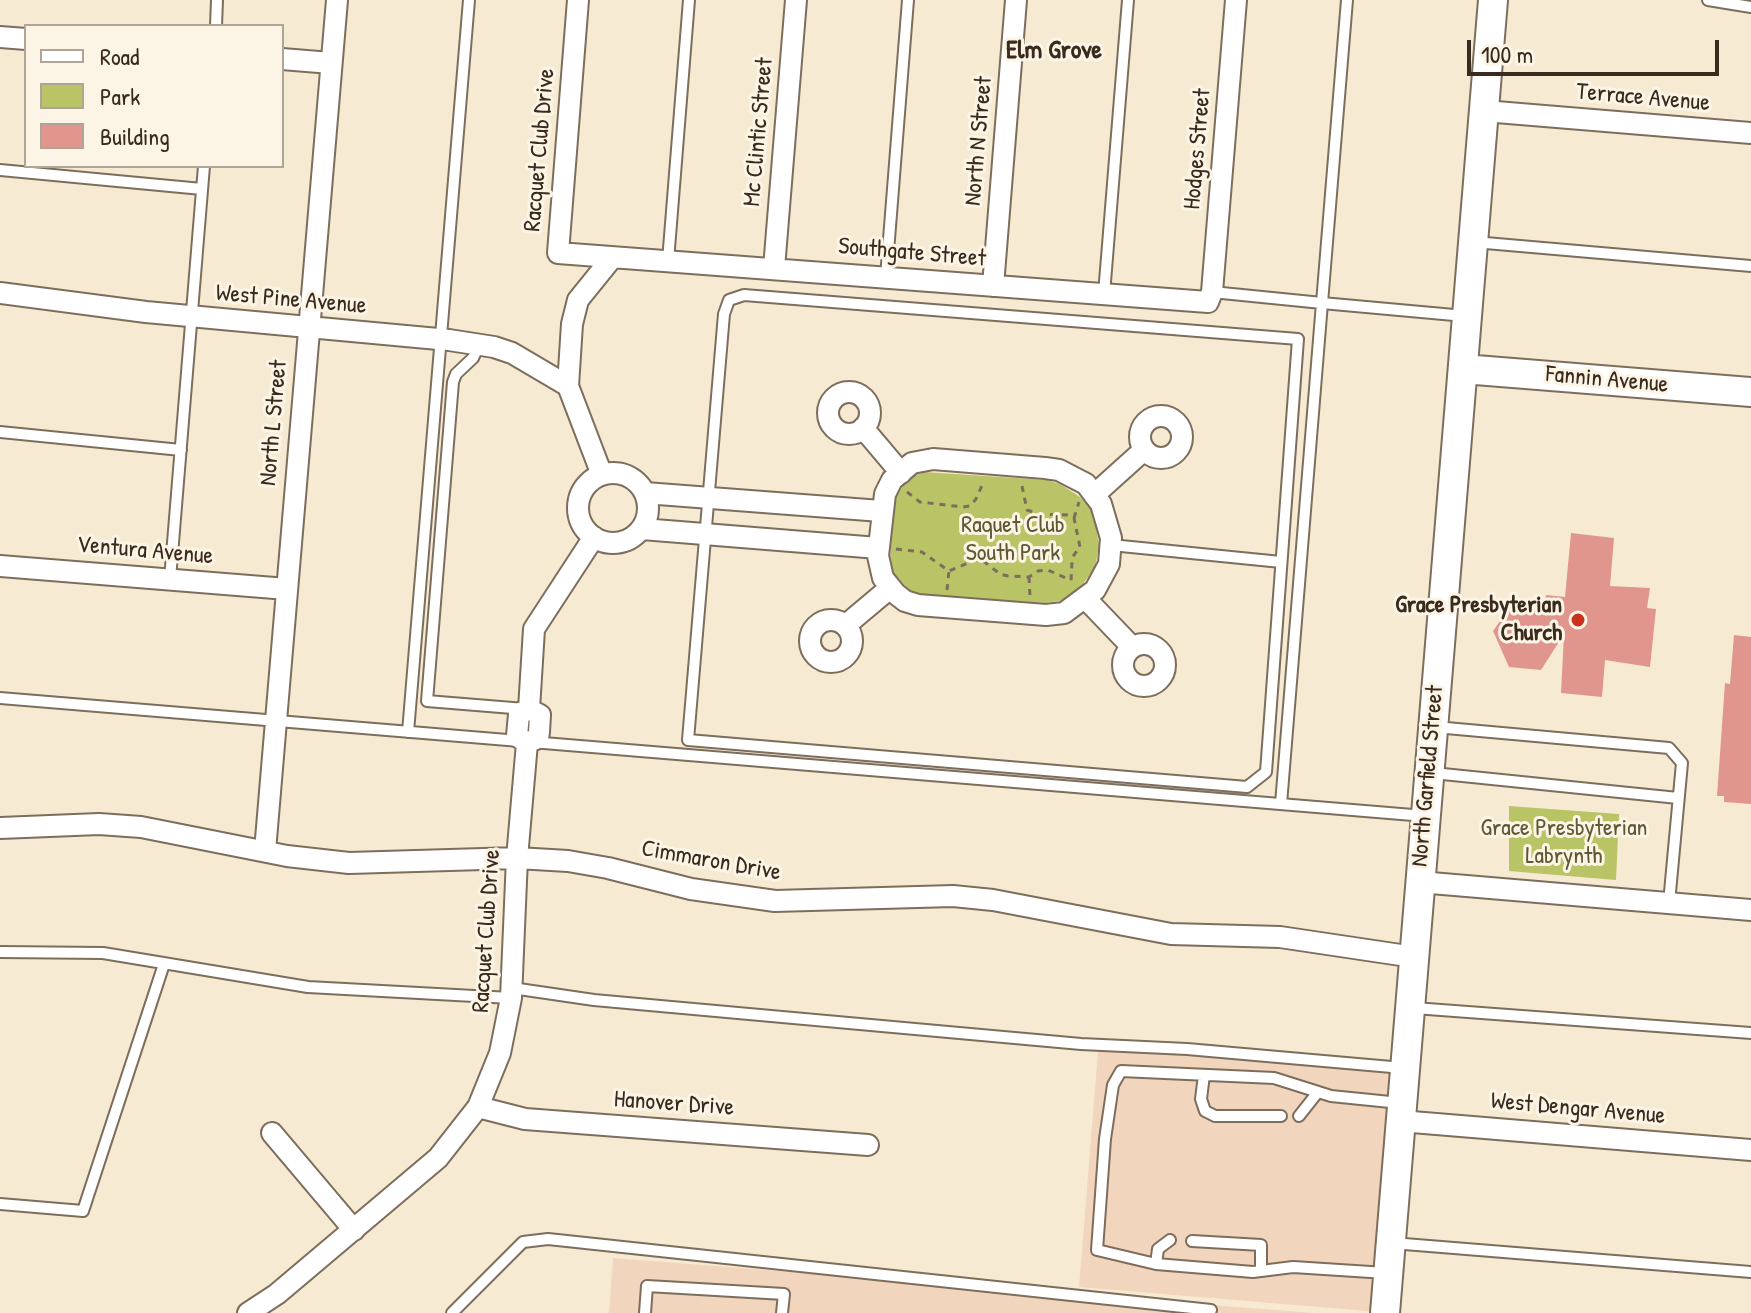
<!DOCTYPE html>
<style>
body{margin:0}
#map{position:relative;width:1751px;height:1313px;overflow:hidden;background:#f7ead2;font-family:"Patrick Hand",sans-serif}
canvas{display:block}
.legend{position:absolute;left:24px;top:24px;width:260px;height:144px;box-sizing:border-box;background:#fcf5e5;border:2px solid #afa495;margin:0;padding:10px 14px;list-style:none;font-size:24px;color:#3b2a1e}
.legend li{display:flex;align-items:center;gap:16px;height:40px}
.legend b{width:40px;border:2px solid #afa495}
.scale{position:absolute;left:1467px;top:40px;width:252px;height:36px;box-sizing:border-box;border:4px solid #3b2a1e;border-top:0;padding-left:10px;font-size:24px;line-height:28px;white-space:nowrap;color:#3b2a1e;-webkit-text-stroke:6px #fcf5e5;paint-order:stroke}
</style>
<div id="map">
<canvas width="1751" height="1313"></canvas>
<ul class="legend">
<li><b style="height:10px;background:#fff"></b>Road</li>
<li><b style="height:22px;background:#b8c466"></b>Park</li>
<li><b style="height:22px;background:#e0968d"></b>Building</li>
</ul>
<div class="scale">100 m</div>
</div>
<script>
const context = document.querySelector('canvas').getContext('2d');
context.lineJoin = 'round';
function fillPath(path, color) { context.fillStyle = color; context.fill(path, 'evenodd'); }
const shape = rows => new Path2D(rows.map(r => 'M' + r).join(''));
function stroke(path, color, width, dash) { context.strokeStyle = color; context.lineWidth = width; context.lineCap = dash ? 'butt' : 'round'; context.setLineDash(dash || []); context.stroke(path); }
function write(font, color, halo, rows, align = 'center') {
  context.font = font + ' "Patrick Hand",sans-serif'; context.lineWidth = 6; context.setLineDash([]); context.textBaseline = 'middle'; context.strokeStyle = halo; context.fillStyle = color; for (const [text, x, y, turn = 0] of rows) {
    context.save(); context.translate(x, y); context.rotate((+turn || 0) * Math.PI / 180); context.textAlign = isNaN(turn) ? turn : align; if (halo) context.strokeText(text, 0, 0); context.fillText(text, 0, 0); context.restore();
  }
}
fillPath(shape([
 [1099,1040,1411,1067,1391,1313,1079,1287],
 [613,1258,1313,1313,609,1313]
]), '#f1d5bd');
fillPath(shape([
 [924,472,1047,480,1060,484,1080,497,1089,506,1095,518,1099,545,1095,568,1076,593,1063,600,1046,603,919,595,908,590,893,573,890,562,893,505,898,492,906,483,913,476],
 [1509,806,1619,814,1616,880,1509,871]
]), '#b8c466');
fillPath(shape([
 [1571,533,1614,538,1610,586,1650,588,1647,608,1656,609,1650,667,1605,660,1602,697,1561,693,1564,634,1541,670,1509,667,1493,631,1515,600,1545,603,1546,595,1565,597],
 [1734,635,1751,637,1751,804,1724,802,1724,796,1717,796,1725,683,1730,684]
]), '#e0968d');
const lane = shape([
 [1347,0,1322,303,1465,316],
 [1708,0,1751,7],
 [216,26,217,0],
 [0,170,202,189],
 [1474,242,1751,266],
 [668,261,689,0],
 [886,277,908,0],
 [1212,292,1322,303,1281,804],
 [1104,294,1128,0],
 [744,295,1298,339,1266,772,1247,787,688,740,724,314,729,300,744,295],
 [479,345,473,358,456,374,453,382,427,701,525,709],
 [0,432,181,450],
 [1111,545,1281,562],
 [170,579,204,166],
 [0,698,1425,816],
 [1435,727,1669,748,1682,763,1669,903],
 [408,732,469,0],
 [1433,773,1678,798],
 [0,952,103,953,308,987,511,998],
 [512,988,594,1000,1081,1044,1187,1049,1403,1068],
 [1414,1008,1751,1033],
 [1204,1075,1201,1099,1205,1111,1215,1116,1281,1116],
 [1299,1116,1318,1092],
 [0,1204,83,1211,164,964],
 [1192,1241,1261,1245,1261,1271],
 [1392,1243,1751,1272],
 [1156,1264,1158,1249,1170,1240],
 [1386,1273,1293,1267,1253,1272,1156,1264,1097,1250,1105,1139,1113,1085,1121,1071,1274,1078,1331,1096,1400,1103],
 [452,1313,523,1242,548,1239,1211,1310],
 [645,1313,647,1286,784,1294,782,1313]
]);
const street = shape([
 [578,0,558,253,1208,302,1212,292,1236,0],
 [0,37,26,39],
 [282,59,331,63],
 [1484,111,1751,133],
 [774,268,796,0],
 [993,286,1016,0],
 [0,293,146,312,449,340,494,347,512,353,568,386],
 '828 413a21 21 0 1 1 42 0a21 21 0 1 1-42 0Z',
 '1140 437a21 21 0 1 1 42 0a21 21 0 1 1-42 0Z',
 [863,428,901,473],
 [933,459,1045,468,1059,470,1086,484,1101,504,1111,538,1109,564,1095,590,1064,613,1046,615,918,605,905,601,896,594,883,578,878,556,885,494,892,480,912,463,933,459],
 '578 508a35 35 0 1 1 70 0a35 35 0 1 1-70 0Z',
 [602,475,568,386,572,324,578,300,612,258],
 [645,493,881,511],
 [1094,495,1144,450],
 [642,529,878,548],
 [0,566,287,589],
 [1085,598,1132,647],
 '810 641a21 21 0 1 1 42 0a21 21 0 1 1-42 0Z',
 [846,625,890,588],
 '1123 665a21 21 0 1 1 42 0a21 21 0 1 1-42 0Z',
 [529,709,534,629,594,537],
 [527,743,538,738,539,732,540,715,529,709],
 [527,743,517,736,519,714,529,709],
 [0,828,99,824,141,827,287,856,349,863,517,858,568,861,608,868,691,889,775,901,953,896,993,900,1171,934,1280,937,1414,957],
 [265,851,337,0],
 [1419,882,1751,910],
 [478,1107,525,1119,868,1145],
 [1400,1121,1751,1150],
 [272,1133,354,1230],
 [248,1313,277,1294,438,1158,478,1107,500,1053,511,998,517,858,527,743]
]);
const secondary = shape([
 [1463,369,1751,392],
 [1385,1313,1493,0]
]);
stroke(lane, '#7d6d5d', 14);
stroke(street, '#7d6d5d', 24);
stroke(secondary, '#7d6d5d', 32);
stroke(shape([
 [1022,486,1027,510,1039,514,1067,515,1074,518,1080,547,1074,555,1072,562,1071,581],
 [907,492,920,502,963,507,970,506,976,499,984,481],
 [1074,518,1079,502],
 [896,549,922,552,949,571,975,560,982,560,1000,574,1008,576,1029,577,1038,571,1048,570,1070,580],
 [1029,577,1030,596],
 [947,590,949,571]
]), '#7d6d5d', 3, [6, 6]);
stroke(lane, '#fff', 10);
stroke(street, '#fff', 20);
stroke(secondary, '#fff', 28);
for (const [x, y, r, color] of [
 [1578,620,8,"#c8321e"]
]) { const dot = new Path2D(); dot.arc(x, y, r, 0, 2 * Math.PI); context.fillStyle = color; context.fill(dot); stroke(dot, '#fcf5e5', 3); }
write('24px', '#3b2a1e', '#fcf5e5', [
 ["Terrace Avenue",1643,98,5],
 ["Mc Clintic Street",759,132,-85],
 ["North N Street",979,141,-85],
 ["Hodges Street",1198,149,-85],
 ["Racquet Club Drive",540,150,-85],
 ["Southgate Street",912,253,5],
 ["West Pine Avenue",291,300,5],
 ["Fannin Avenue",1607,380,5],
 ["North L Street",274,423,-85],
 ["Ventura Avenue",145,551,5],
 ["North Garfield Street",1428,776,-85],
 ["Cimmaron Drive",711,861,10],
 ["Racquet Club Drive",487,931,-86],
 ["Hanover Drive",674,1104,4],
 ["West Dengar Avenue",1578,1109,5]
]);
write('24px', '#605834', '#fcf5e5', [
 ["Raquet Club",1013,526],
 ["South Park",1013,554],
 ["Grace Presbyterian",1564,829],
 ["Labrynth",1564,857]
]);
write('bold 24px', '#3b2a1e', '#fcf5e5', [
 ["Grace Presbyterian",1562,606],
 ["Church",1562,634]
], 'right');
write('bold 26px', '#3b2a1e', '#fcf5e5', [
 ["Elm Grove",1054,51]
]);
</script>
